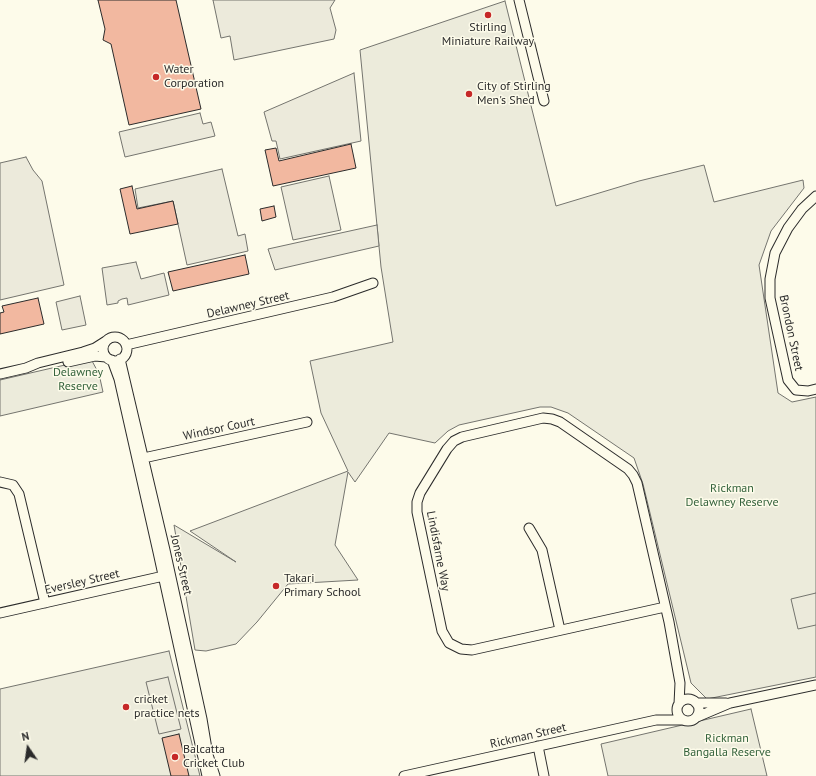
<!DOCTYPE html>
<style>
body{margin:0}
#map{position:relative;width:816px;height:776px;overflow:hidden;background:#fdfbea;font-family:"PT Sans",sans-serif}
canvas{display:block}
.north{position:absolute;left:8px;top:728px;width:40px;height:40px;-webkit-text-stroke:3px #fdfbea;paint-order:stroke;rotate:347deg;font-size:11px;font-weight:700;line-height:16px;text-align:center;color:#2b2b2b}
.north::after{content:'';display:block;margin:auto;width:14px;height:18px;background:#2b2b2b;clip-path:polygon(50% 0,100% 100%,50% 72%,0 100%)}
</style>
<div id="map">
<canvas width="816" height="776"></canvas>
<div class="north">N</div>
</div>
<script>
const context = document.querySelector('canvas').getContext('2d');
context.lineJoin = 'round';
function fillPath(path, color) { context.fillStyle = color; context.fill(path, 'evenodd'); }
const shape = rows => new Path2D(rows.map(r => 'M' + r).join(''));
function stroke(path, color, width, dash) { context.strokeStyle = color; context.lineWidth = width; context.lineCap = dash ? 'butt' : 'round'; context.setLineDash(dash || []); context.stroke(path); }
function write(font, color, halo, rows, align = 'center') {
  context.font = font + ' "PT Sans",sans-serif'; context.lineWidth = 3; context.setLineDash([]); context.textBaseline = 'middle'; context.strokeStyle = halo; context.fillStyle = color; for (const [text, x, y, turn = 0] of rows) {
    context.save(); context.translate(x, y); context.rotate((+turn || 0) * Math.PI / 180); context.textAlign = isNaN(turn) ? turn : align; if (halo) context.strokeText(text, 0, 0); context.fillText(text, 0, 0); context.restore();
  }
}
const green = shape([
 [505,1,556,206,639,181,704,165,714,202,803,180,804,188,771,231,759,265,778,393,792,402,816,397,816,677,707,699,691,683,643,484,634,458,568,413,551,407,540,407,459,425,448,431,435,443,389,433,355,482,348,472,335,545,358,580,288,584,257,622,236,644,206,651,195,650,174,525,236,562,190,531,348,471,321,413,310,361,393,342,381,267,360,50,505,1],
 [91,359,99,374,103,392,0,416,0,380,91,359],
 [169,651,200,776,0,776,0,689,169,651],
 [751,709,767,776,608,776,601,744,751,709]
]);
fillPath(green, '#ecebdb');
stroke(green, '#74746e', 1);
const parking = shape([
 [213,0,335,0,330,8,336,30,334,39,234,60,230,36,221,38,213,0],
 [354,73,361,141,280,159,276,141,272,141,264,112,354,73],
 [200,113,203,124,211,122,215,136,125,157,119,132,200,113],
 [26,157,33,170,42,181,64,285,0,300,0,163,26,157],
 [222,169,238,236,245,234,248,251,187,265,173,201,138,208,135,189,222,169],
 [329,176,341,230,293,240,281,187,329,176],
 [377,225,379,246,275,270,268,249,377,225],
 [136,262,141,279,164,273,169,295,128,305,127,298,122,299,118,301,118,303,107,305,102,268,136,262],
 [80,296,86,325,62,330,56,302,80,296],
 [816,593,816,625,798,629,791,599,816,593],
 [168,677,181,729,159,734,146,682,168,677]
]);
fillPath(parking, '#eceadb');
stroke(parking, '#74746e', 1);
const building = shape([
 [98,0,176,0,201,109,129,125,111,44,103,40,105,29,98,0],
 [351,144,356,168,273,186,265,150,276,148,279,161,351,144],
 [132,186,137,209,173,201,178,224,130,234,120,189,132,186],
 [274,206,276,217,262,221,260,209,274,206],
 [245,255,249,274,173,291,168,272,245,255],
 [38,298,44,324,0,334,0,313,4,312,2,306,38,298],
 [179,734,189,776,171,776,162,738,179,734]
]);
fillPath(building, '#f2b8a0');
stroke(building, '#2b2b2b', 1);
const minor = shape([
 [519,0,544,101],
 [816,196,802,209,788,228,775,253,770,279,770,298,788,380,796,390,808,391,816,389],
 '103 349a12 12 0 1 1 24 0a12 12 0 1 1-24 0Z',
 [126,345,333,297,373,283],
 [120,359,165,550,202,719,208,755,215,776],
 [112,360,119,379,158,552,207,776],
 [68,362,95,356,106,357],
 [0,374,26,368,38,363,83,352,95,348,106,341],
 [139,459,307,422],
 [0,482,13,485,19,494,45,603],
 [529,528,542,550,560,630],
 [665,607,472,650,461,649,449,643,442,631,417,512,417,502,420,493,447,449,454,441,462,437,543,418,552,419,560,422,628,469,633,475,637,483,669,622,680,683,679,704],
 [0,613,168,575],
 '677 710a11 11 0 1 1 22 0a11 11 0 1 1-22 0Z',
 [696,703,726,703],
 [697,717,730,703,816,685],
 [538,746,544,776],
 [404,776,656,720,684,720]
]);
stroke(minor, '#2b2b2b', 11);
stroke(minor, '#fdfbea', 9);
for (const [x, y, r, color] of [
 [488,15,4,"#c62828"],
 [156,77,4,"#c62828"],
 [469,94,4,"#c62828"],
 [276,586,4,"#c62828"],
 [126,707,4,"#c62828"],
 [175,757,4,"#c62828"]
]) { const dot = new Path2D(); dot.arc(x, y, r, 0, 2 * Math.PI); context.fillStyle = color; context.fill(dot); stroke(dot, '#fdfbea', 1.5); }
write('12px', '#2b2b2b', '#fdfbea', [
 ["Stirling",488,28,"center"],
 ["Miniature Railway",488,42,"center"],
 ["Water",164,70],
 ["Corporation",164,84],
 ["City of Stirling",477,87],
 ["Men's Shed",477,101],
 ["Takari",284,579],
 ["Primary School",284,593],
 ["cricket",134,700],
 ["practice nets",134,714],
 ["Balcatta",183,750],
 ["Cricket Club",183,764]
], 'left');
write('12px', '#2b2b2b', '#fdfbea', [
 ["Delawney Street",248,305,-13],
 ["Brondon Street",791,333,78],
 ["Windsor Court",219,429,-12],
 ["Lindisfarne Way",438,551,79],
 ["Jones Street",181,565,77],
 ["Eversley Street",82,582,-13],
 ["Rickman Street",528,736,-13]
]);
write('12px', '#34623c', '#fdfbea', [
 ["Delawney",78,373],
 ["Reserve",78,387],
 ["Rickman",732,489],
 ["Delawney Reserve",732,503],
 ["Rickman",727,739],
 ["Bangalla Reserve",727,753]
]);
</script>
